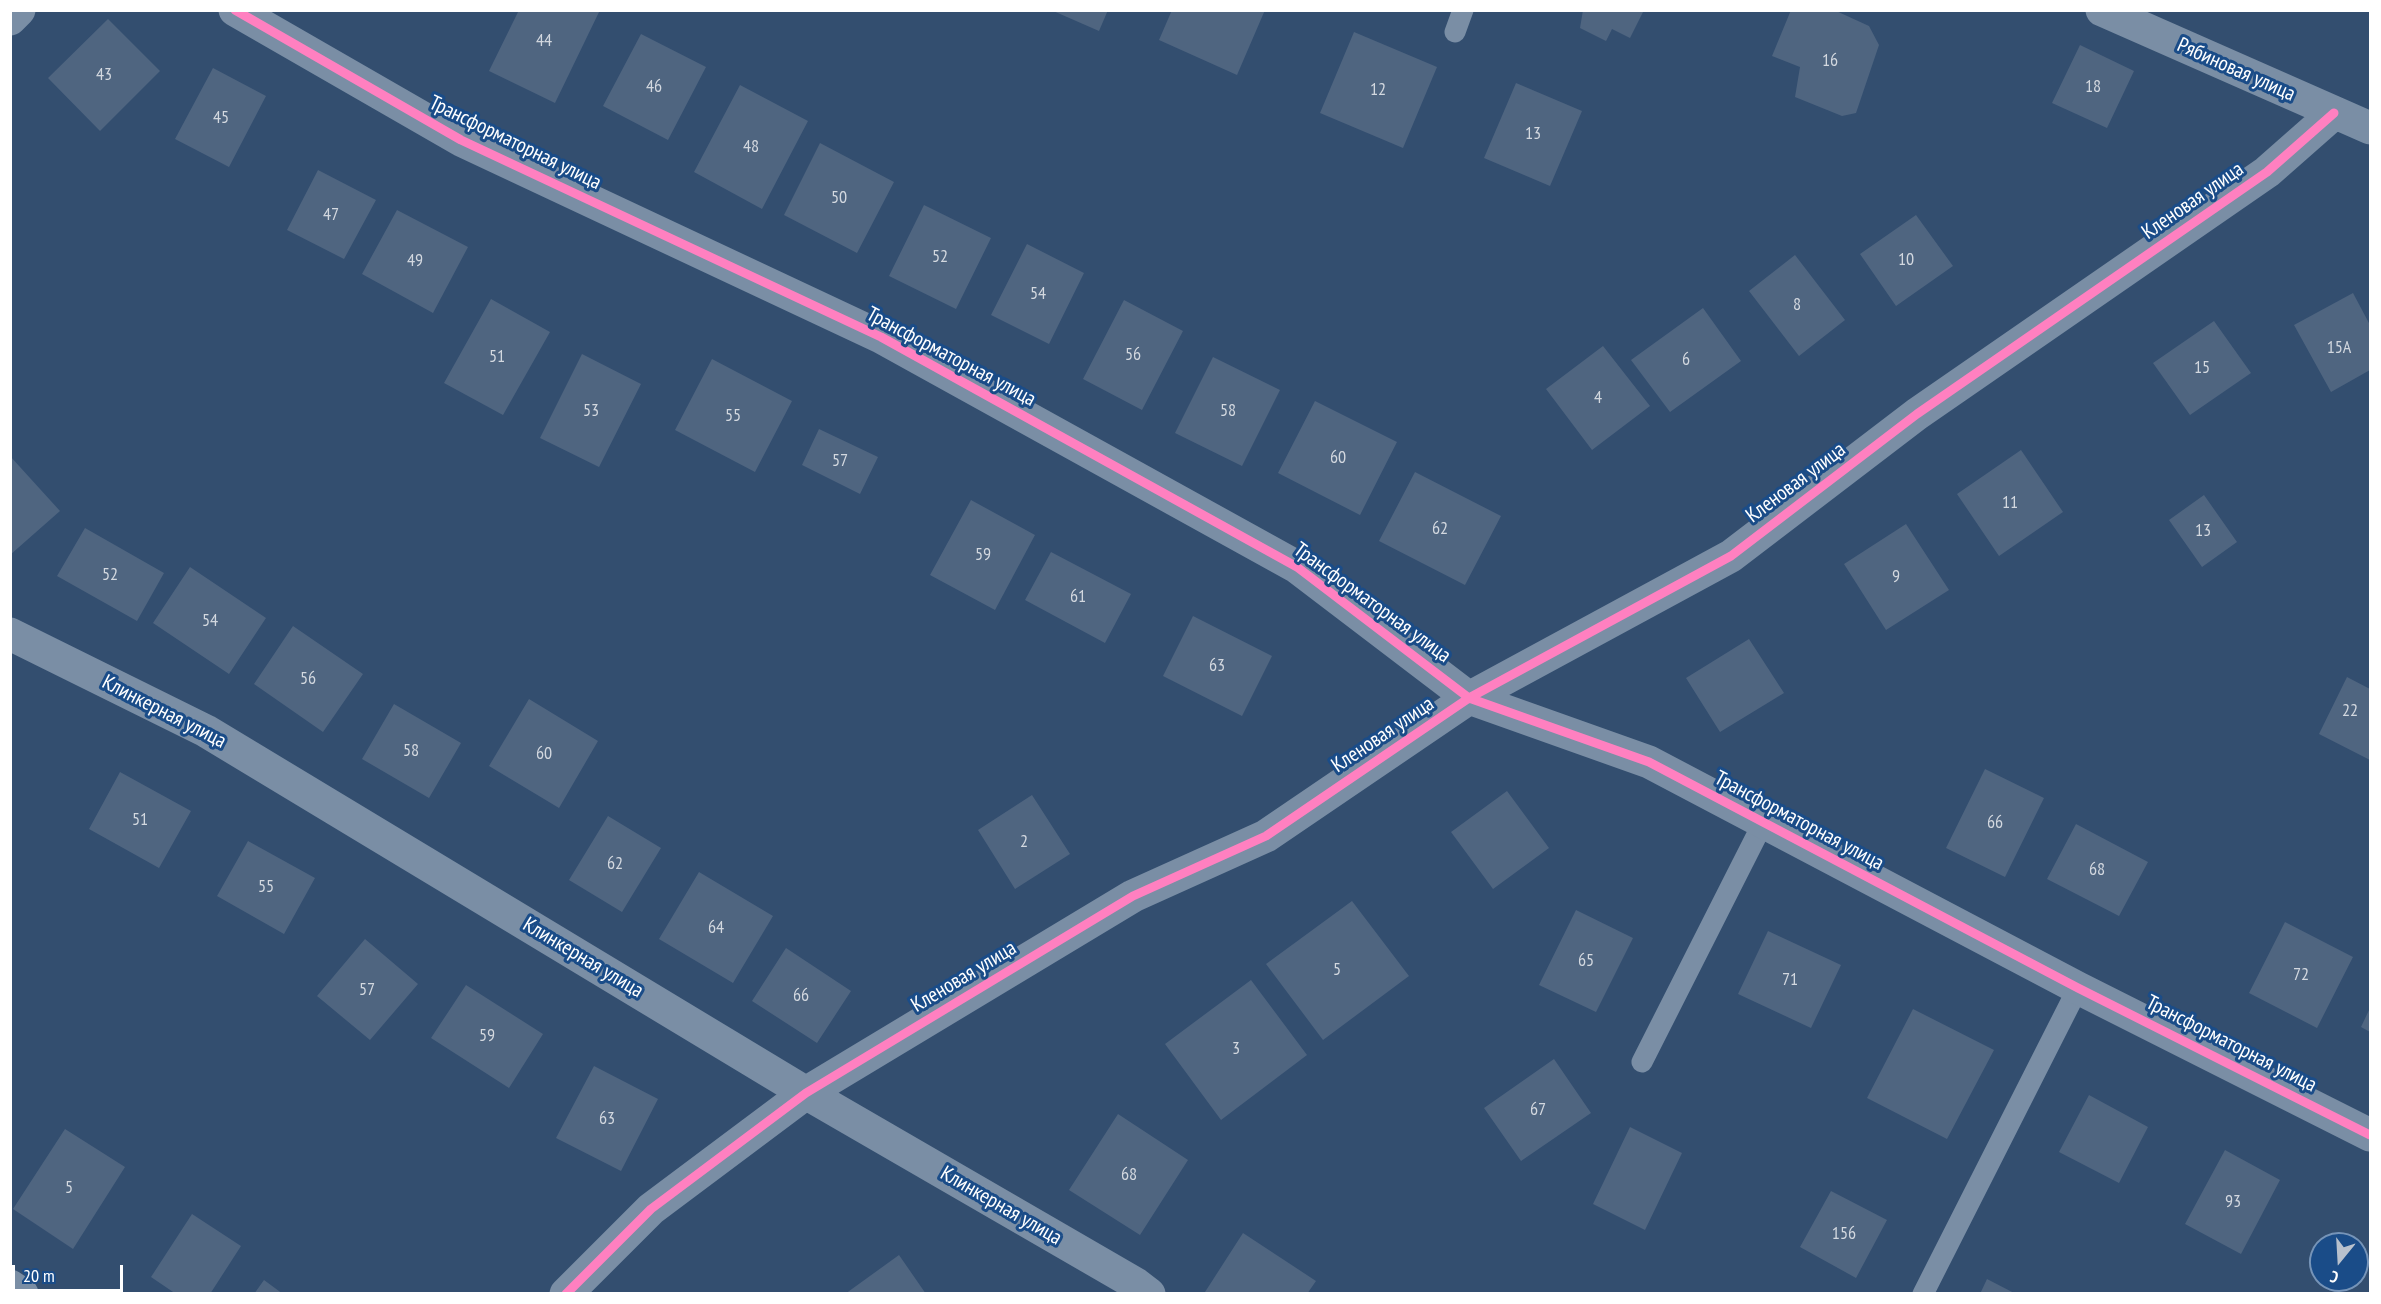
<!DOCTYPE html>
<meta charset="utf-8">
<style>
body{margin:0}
#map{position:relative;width:2381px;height:1304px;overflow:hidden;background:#334e6f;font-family:"PT Sans Narrow",sans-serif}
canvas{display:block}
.frame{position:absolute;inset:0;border:12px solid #fff;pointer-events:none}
.north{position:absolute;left:2309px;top:1232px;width:60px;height:60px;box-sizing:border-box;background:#1a4c88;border:2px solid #7694b8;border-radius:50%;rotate:198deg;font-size:16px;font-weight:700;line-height:24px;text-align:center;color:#fff}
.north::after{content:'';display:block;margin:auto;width:21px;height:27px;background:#b8c1cd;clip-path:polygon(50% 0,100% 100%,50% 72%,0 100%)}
.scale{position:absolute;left:12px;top:1265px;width:111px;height:27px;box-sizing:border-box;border:3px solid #fff;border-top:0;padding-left:8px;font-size:18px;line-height:21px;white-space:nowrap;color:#fff;-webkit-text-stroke:4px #1a4c88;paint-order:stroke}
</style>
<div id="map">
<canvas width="2381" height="1304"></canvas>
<div class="frame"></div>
<div class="north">С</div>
<div class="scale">20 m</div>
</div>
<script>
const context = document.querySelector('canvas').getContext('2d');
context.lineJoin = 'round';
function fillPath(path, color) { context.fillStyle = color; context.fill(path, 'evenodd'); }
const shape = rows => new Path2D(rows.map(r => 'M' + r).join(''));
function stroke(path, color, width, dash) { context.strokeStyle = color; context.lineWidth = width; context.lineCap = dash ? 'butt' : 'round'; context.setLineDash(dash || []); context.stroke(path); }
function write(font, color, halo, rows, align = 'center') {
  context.font = font + ' "PT Sans Narrow",sans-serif'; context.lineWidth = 6; context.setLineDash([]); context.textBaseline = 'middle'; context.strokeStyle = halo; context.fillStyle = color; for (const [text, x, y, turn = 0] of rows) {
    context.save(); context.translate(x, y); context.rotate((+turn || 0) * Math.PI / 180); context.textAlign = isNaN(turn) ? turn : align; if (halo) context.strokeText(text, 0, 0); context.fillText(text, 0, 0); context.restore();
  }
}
fillPath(shape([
 [519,10,600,10,555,103,489,71],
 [1051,10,1108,10,1099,31],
 [1172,10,1265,10,1237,75,1159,40],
 [1583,10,1644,10,1630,38,1612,29,1606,41,1580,28],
 [1791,10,1834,10,1869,26,1879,45,1856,113,1842,116,1795,97,1800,67,1772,56],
 [108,19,160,71,100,131,48,78],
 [1354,32,1437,67,1403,148,1320,113],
 [641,34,706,67,668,140,603,106],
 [2080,45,2134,71,2107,128,2052,103],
 [213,68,266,96,229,167,175,139],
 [1516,83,1582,111,1550,186,1484,158],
 [740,85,808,121,762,209,694,172],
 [820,143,894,182,857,253,784,215],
 [318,170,376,200,344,259,287,230],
 [924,205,991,238,956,309,889,276],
 [397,210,468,247,433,313,362,274],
 [1916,215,1953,266,1896,306,1860,254],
 [1027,244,1084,273,1049,344,991,315],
 [1795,255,1845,320,1799,356,1749,291],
 [2353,293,2370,325,2370,370,2331,392,2294,325],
 [491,299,550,332,503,415,444,383],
 [1124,300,1183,331,1142,410,1083,379],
 [1703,308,1741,361,1670,412,1631,360],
 [2214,321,2251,373,2190,415,2153,363],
 [1603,346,1650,406,1592,450,1546,389],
 [582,354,641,384,599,467,540,438],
 [1213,357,1280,390,1242,466,1175,433],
 [712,359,792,401,755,472,675,430],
 [1315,401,1397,442,1360,515,1278,473],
 [819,429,878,457,860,494,802,465],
 [2021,450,2063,512,1999,556,1957,494],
 [10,456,60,511,10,555],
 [1415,472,1501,516,1465,585,1379,541],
 [2204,495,2237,542,2202,567,2169,520],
 [971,500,1035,535,995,610,930,575],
 [1906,524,1949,590,1886,630,1844,564],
 [85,528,164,573,137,621,57,576],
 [1051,552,1131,594,1105,643,1025,600],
 [190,567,266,618,229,674,153,623],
 [1193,616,1272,656,1242,716,1163,676],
 [293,626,363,674,323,732,254,684],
 [1749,639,1784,693,1720,732,1686,678],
 [2347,677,2370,689,2370,760,2319,734],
 [529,699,598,741,559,808,489,766],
 [394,704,461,743,429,798,362,759],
 [1985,769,2044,798,2005,877,1946,848],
 [120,772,191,811,159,868,89,829],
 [1507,791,1549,848,1493,889,1451,832],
 [1032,795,1070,854,1015,889,978,830],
 [608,816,661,848,622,912,569,880],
 [2076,824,2148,862,2119,916,2047,879],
 [248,841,315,878,284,934,217,896],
 [699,872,773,916,733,983,659,939],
 [1352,901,1409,976,1323,1040,1266,964],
 [1576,910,1633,938,1596,1012,1539,985],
 [2285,922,2353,957,2317,1028,2249,993],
 [1768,931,1841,965,1811,1028,1738,994],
 [365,939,418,984,370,1040,317,996],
 [786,948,851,991,817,1043,752,1001],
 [1251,980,1307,1055,1221,1120,1165,1044],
 [466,985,543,1034,509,1088,431,1038],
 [2370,1008,2370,1032,2361,1027],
 [1913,1009,1994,1050,1947,1139,1867,1098],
 [1554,1059,1591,1113,1521,1161,1484,1108],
 [594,1066,658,1099,621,1171,556,1138],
 [2089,1095,2148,1127,2119,1183,2059,1152],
 [1118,1114,1188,1160,1140,1235,1069,1190],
 [1630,1127,1682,1153,1645,1230,1593,1204],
 [65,1129,125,1167,73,1249,13,1209],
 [2225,1150,2280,1180,2241,1254,2185,1224],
 [1831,1191,1887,1220,1856,1278,1800,1247],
 [192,1214,241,1246,210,1294,176,1294,151,1277],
 [1243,1233,1316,1281,1307,1294,1205,1292],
 [899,1255,926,1294,845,1294],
 [1987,1279,2016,1294,1980,1294],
 [264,1280,283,1294,254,1294]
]), '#4f6580');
stroke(shape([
 [1455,32,1463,10],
 [1642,1062,1763,823],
 [1923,1294,2078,988]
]), '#7a8ea5', 21);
stroke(shape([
 [235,10,461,140,881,337,1297,567,1469,698,1649,762,2078,988,2370,1135],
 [2102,10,2370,128],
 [10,19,19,10],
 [10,634,206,731,806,1093,1136,1284,1149,1294],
 [10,1286,22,1294],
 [566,1294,651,1209,806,1093,1133,896,1266,836,1469,698,1731,556,1917,414,2267,172,2334,113]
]), '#7a8ea5', 33);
stroke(shape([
 [235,10,461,140,881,337,1297,567,1469,698,1649,762,2078,988,2370,1135],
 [566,1294,651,1209,806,1093,1133,896,1266,836,1469,698,1731,556,1917,414,2267,172,2334,113]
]), '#ff80c0', 9);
write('18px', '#d3d8df', null, [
 ["44",544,41],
 ["16",1830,61],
 ["43",104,75],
 ["46",654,87],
 ["18",2093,87],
 ["12",1378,90],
 ["45",221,118],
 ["13",1533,134],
 ["48",751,147],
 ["50",839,198],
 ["47",331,215],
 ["52",940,257],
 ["10",1906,260],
 ["49",415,261],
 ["54",1038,294],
 ["8",1797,305],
 ["15А",2339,348],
 ["56",1133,355],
 ["51",497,357],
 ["6",1686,360],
 ["15",2202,368],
 ["4",1598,398],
 ["53",591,411],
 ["58",1228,411],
 ["55",733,416],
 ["60",1338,458],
 ["57",840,461],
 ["11",2010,503],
 ["62",1440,529],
 ["13",2203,531],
 ["59",983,555],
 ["52",110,575],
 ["9",1896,577],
 ["61",1078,597],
 ["54",210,621],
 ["63",1217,666],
 ["56",308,679],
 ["22",2350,711],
 ["58",411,751],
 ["60",544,754],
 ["51",140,820],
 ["66",1995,823],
 ["2",1024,842],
 ["62",615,864],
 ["68",2097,870],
 ["55",266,887],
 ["64",716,928],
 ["65",1586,961],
 ["5",1337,970],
 ["72",2301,975],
 ["71",1790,980],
 ["57",367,990],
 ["66",801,996],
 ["59",487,1036],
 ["3",1236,1049],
 ["67",1538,1110],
 ["63",607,1119],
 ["68",1129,1175],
 ["5",69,1188],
 ["93",2233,1202],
 ["156",1844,1234]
]);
write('21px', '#fff', '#1a4c88', [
 ["Рябиновая улица",2236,70,24],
 ["Трансформаторная улица",515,143,26],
 ["Кленовая улица",2193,201,-35],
 ["Трансформаторная улица",951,357,28],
 ["Кленовая улица",1796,483,-37],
 ["Трансформаторная улица",1372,603,36],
 ["Клинкерная улица",164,712,27],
 ["Кленовая улица",1383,735,-34],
 ["Трансформаторная улица",1799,821,28],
 ["Клинкерная улица",583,958,31],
 ["Кленовая улица",964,977,-31],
 ["Трансформаторная улица",2231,1044,27],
 ["Клинкерная улица",1001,1206,30]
]);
</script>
